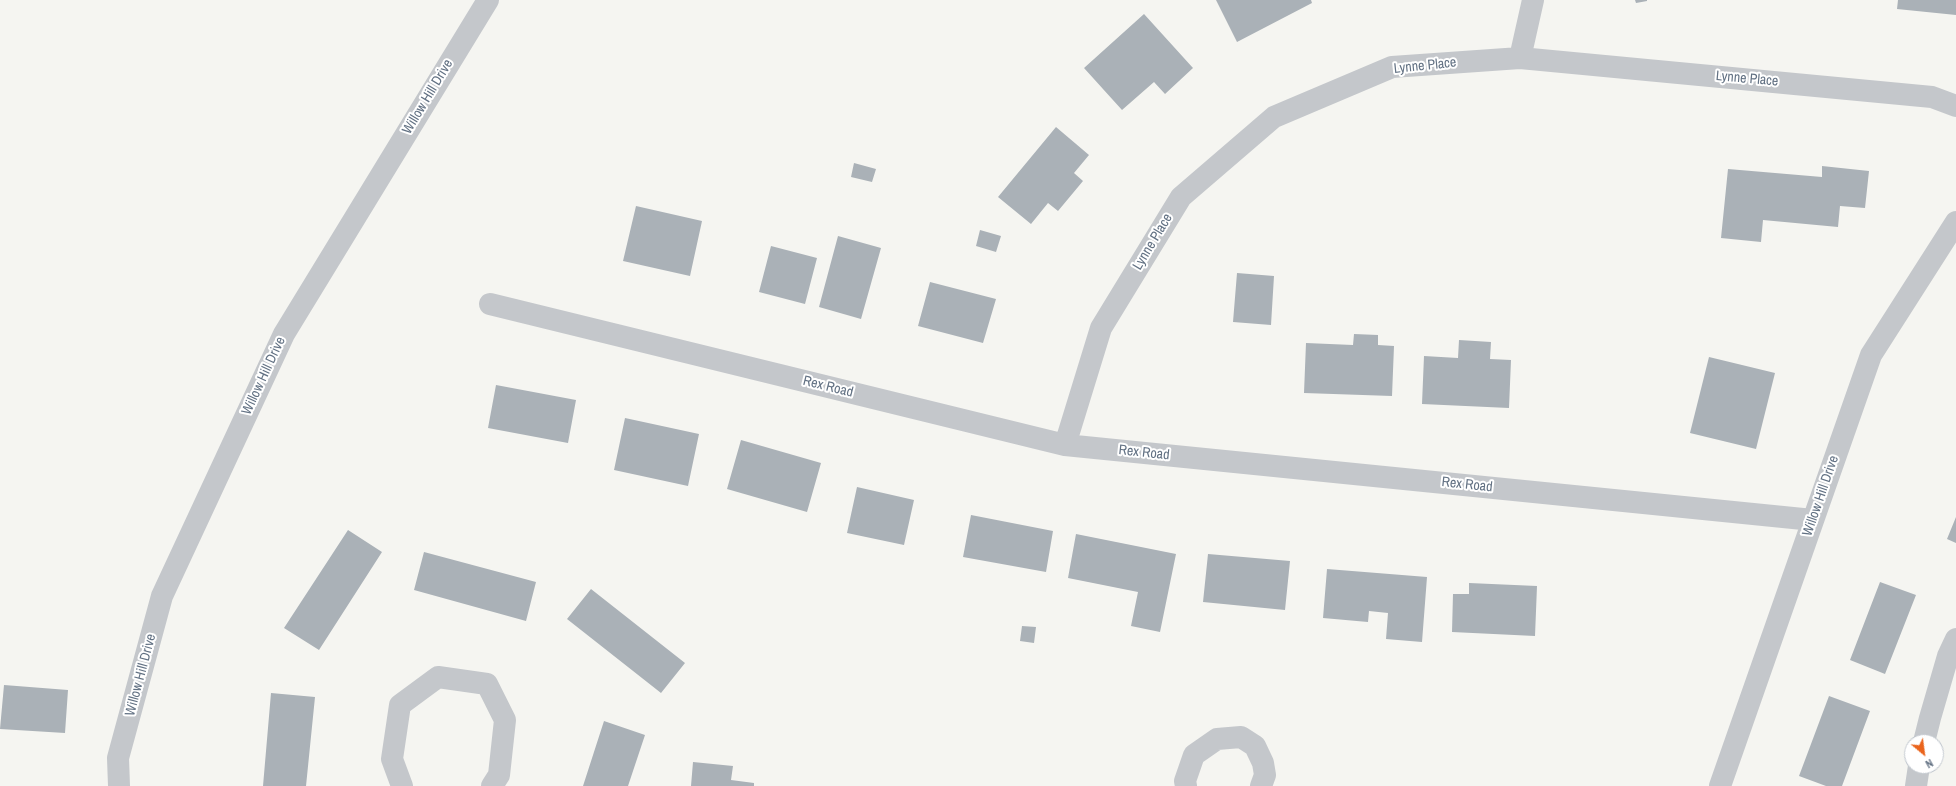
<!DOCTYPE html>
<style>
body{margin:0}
#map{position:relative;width:1956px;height:786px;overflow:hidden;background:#f5f5f1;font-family:"Archivo Narrow",sans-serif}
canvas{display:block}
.north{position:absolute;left:1904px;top:734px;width:40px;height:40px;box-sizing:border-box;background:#fff;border:1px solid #c0c6cd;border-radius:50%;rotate:151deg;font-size:11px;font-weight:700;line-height:16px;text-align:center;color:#627183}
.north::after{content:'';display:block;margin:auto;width:14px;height:18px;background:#ea641c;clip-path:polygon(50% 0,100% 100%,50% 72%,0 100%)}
</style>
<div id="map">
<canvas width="1956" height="786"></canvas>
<div class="north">N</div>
</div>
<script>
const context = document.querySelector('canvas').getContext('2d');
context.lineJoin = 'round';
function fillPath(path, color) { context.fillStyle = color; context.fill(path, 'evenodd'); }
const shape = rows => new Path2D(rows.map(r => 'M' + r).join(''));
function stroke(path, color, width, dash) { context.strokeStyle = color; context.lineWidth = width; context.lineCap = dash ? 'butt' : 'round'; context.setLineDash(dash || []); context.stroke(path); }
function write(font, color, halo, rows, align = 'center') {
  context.font = font + ' "Archivo Narrow",sans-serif'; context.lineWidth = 4; context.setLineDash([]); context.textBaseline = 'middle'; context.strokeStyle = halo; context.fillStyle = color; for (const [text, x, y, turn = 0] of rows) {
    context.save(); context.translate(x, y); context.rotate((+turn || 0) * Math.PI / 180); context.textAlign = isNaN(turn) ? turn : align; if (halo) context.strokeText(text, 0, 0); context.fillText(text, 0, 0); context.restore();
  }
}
fillPath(shape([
 [1216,0,1311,0,1312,3,1237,42],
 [1635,0,1647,0,1647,1,1636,3],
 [1898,0,1956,0,1956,15,1897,9],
 [1144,14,1193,68,1165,94,1154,82,1122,110,1084,68],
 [1056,127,1089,155,1074,173,1083,181,1058,211,1048,203,1031,224,998,197],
 [854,163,876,169,872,182,851,177],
 [1822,166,1869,171,1865,208,1840,206,1838,227,1763,220,1761,242,1721,238,1728,169,1822,177],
 [636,206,702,221,690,276,623,261],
 [980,230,1001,236,996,252,976,246],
 [838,236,881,248,861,319,819,307],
 [771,246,817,258,805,304,759,292],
 [1237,273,1274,276,1271,325,1233,322],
 [930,282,996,299,983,343,918,326],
 [1354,334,1378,335,1378,345,1394,346,1392,396,1304,393,1306,343,1353,345],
 [1459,340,1491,342,1490,359,1511,360,1509,408,1422,404,1424,356,1458,358],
 [1709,357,1775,373,1756,449,1690,433],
 [496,385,576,400,568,443,488,428],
 [625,418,699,434,688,486,614,470],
 [741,440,821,463,807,512,727,489],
 [857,487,914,500,904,545,847,533],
 [971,515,1053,531,1046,572,963,557],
 [1956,517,1956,543,1947,539],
 [348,530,382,552,319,650,284,628],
 [1076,534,1176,554,1160,632,1131,626,1138,592,1068,578],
 [424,552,536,582,526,621,414,590],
 [1208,554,1290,561,1285,610,1203,602],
 [1327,569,1427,577,1422,642,1386,639,1388,613,1369,611,1368,622,1323,618],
 [1880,582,1916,595,1885,674,1850,660],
 [1469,583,1537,586,1535,636,1452,632,1453,594,1469,594],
 [591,589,685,663,661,693,567,619],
 [1022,626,1036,627,1034,643,1020,641],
 [4,685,68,690,65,733,0,729],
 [271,693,315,697,306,786,263,786],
 [1829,696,1870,711,1842,786,1826,786,1799,776],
 [604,721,645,735,628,786,583,786],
 [693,762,733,766,731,780,754,783,754,786,691,786]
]), '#aab1b7');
stroke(shape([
 [1520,58,1533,0],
 [490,304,1065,445,1813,520],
 [1065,445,1101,328,1181,197,1274,117,1392,67,1520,58,1932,97,1956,106],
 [1924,742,1930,718,1948,656,1956,639],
 [119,786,118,758,162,596,284,334,488,0],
 [402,786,392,759,400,705,438,677,487,684,505,720,499,775,492,786],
 [1186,786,1185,781,1194,755,1217,739,1241,737,1255,746,1263,763,1265,775,1261,786],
 [1720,786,1871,355,1956,222],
 [1916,786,1919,766]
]), '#c4c7cb', 22);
write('14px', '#627183', '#fff', [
 ["Lynne Place",1425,66,-6],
 ["Lynne Place",1747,79,5],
 ["Willow Hill Drive",428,97,-59],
 ["Lynne Place",1153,242,-59],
 ["Willow Hill Drive",264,376,-65],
 ["Rex Road",828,387,14],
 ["Rex Road",1144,453,6],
 ["Rex Road",1467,485,6],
 ["Willow Hill Drive",1821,496,-71],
 ["Willow Hill Drive",141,675,-75]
]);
</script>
